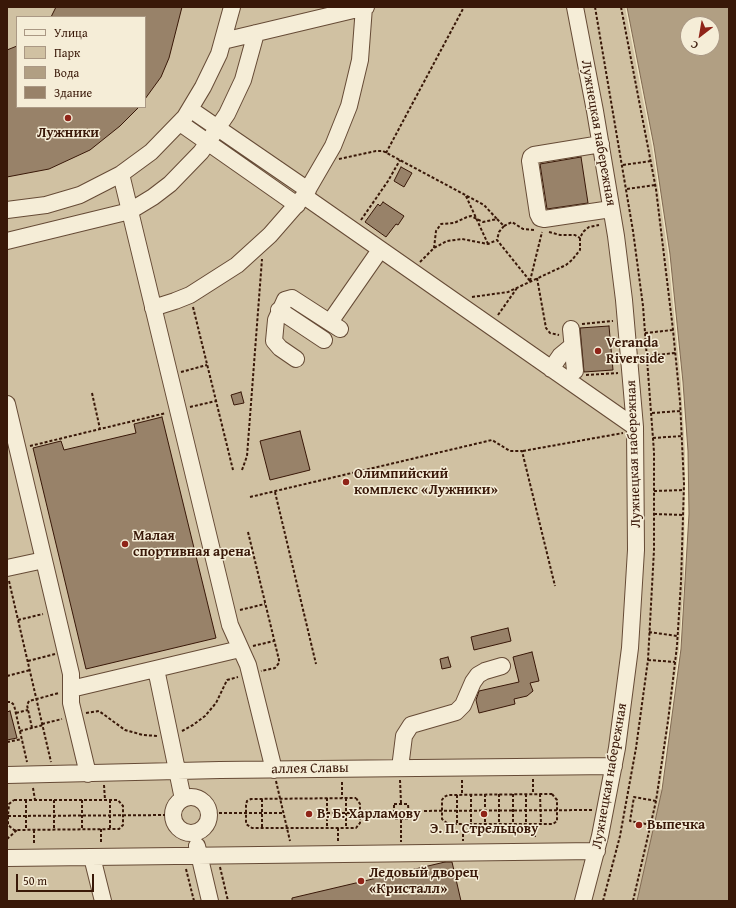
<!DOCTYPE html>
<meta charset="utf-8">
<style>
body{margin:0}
#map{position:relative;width:736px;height:908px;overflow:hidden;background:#efe4c2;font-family:"Gentium Book Plus",serif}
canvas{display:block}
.frame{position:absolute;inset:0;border:8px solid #391808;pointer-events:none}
.legend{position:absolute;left:16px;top:16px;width:130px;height:92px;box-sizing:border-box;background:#f5edd7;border:1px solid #aa9884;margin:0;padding:5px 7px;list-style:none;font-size:12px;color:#391808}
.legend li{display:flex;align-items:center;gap:8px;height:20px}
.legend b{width:20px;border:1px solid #aa9884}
.north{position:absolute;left:680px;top:16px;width:40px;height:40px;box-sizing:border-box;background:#f5edd7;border:1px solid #aa9884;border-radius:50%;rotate:211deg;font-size:11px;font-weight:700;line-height:16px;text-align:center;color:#391808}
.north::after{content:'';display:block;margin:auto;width:14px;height:18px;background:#8f2418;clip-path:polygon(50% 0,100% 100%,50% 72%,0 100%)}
.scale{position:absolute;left:16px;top:874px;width:78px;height:18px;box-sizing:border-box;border:2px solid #391808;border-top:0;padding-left:5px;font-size:12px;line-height:14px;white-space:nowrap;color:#391808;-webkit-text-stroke:3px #f5edd7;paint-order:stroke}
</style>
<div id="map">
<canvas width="736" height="908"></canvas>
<div class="frame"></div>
<ul class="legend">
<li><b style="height:5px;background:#f5edd7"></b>Улица</li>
<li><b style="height:11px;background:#d0c1a2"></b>Парк</li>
<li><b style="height:11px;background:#b19f83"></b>Вода</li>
<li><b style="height:11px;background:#988269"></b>Здание</li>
</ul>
<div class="north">С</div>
<div class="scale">50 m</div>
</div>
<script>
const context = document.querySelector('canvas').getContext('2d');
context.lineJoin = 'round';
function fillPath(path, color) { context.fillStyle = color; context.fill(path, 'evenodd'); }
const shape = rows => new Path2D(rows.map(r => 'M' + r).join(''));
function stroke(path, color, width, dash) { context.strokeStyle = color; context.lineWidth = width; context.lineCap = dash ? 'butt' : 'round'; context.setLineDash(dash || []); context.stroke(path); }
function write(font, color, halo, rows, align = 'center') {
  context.font = font + ' "Gentium Book Plus",serif'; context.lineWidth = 3; context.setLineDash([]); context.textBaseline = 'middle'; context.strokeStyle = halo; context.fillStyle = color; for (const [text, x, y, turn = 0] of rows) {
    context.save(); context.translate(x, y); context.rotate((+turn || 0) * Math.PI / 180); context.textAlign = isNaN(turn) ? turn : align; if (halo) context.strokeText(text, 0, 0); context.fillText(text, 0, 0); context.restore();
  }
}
fillPath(shape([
 [7,7,625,7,652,146,668,254,681,383,685,451,684,580,679,649,660,789,662,790,637,901,7,901],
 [17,17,145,17,145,107,17,107]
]), '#d0c1a2');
const water = shape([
 [627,7,729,7,729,901,637,901,662,790,681,649,689,514,688,451,683,382,670,254,654,146,627,7],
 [688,24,712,24,712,48,688,48,688,24]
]);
fillPath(water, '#b19f83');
stroke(water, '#816952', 1);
const building = shape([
 [56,7,182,7,169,58,161,77,145,99,145,17,51,17,56,7],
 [17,46,17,107,139,107,120,126,90,150,49,169,7,177,7,50,17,46],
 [581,157,588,203,547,209,540,164,581,157],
 [401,167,412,173,404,187,394,181,401,167],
 [383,202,404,216,398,225,396,224,386,237,365,222,378,204,380,206,383,202],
 [609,326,613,370,584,372,580,328,609,326],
 [241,392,244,403,234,405,231,395,241,392],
 [162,417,216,638,86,669,33,448,61,441,64,450,136,433,134,424,162,417],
 [300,431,310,470,270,480,260,441,300,431],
 [508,628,511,641,474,650,471,637,508,628],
 [532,652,539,681,530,683,533,691,527,696,514,699,515,704,479,713,476,700,479,691,519,682,513,657,532,652],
 [448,657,451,667,442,669,440,659,448,657],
 [10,711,17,738,7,740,7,712,10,711],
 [445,862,452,862,461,901,292,901,292,898,445,862]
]);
fillPath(building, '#988269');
stroke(building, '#391808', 1);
const minor = shape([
 [575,7,595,111,616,236,624,300,635,427,636,550,630,648,617,748,600,836,583,901],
 [223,41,366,7],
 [190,109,308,190],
 [180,123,297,205],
 [601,144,534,155,531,157,530,161,538,214,540,218,544,219,611,209],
 [121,174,230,625,248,665,274,770],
 [304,196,635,427],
 [7,210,46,205,80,195,121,174,151,152,185,117,203,87,219,54,232,7],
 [7,241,130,211,153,197,170,184,201,152,227,114,243,80,256,33],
 [153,308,175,301,190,295,237,265,270,235,304,196,333,146,349,106,360,60,364,7],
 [279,310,324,340],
 [330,322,380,250],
 [571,329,575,371],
 [296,359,280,348,274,341,276,320,285,300,292,298,340,329],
 [551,369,560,356,572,346],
 [7,404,71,674,71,703,88,774],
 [7,568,44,560],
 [156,669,183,799],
 [71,689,240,649],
 [400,768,404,736,411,725,456,712,463,705,473,682,478,675,485,671,502,666],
 [7,775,220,770,614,766],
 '173 815a18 18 0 1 1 36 0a18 18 0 1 1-36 0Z',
 [197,846,210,901],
 [92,857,103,901],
 [7,858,597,851]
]);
stroke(minor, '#664b36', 18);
stroke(shape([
 [595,7,633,231,643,306,654,452,654,550,648,660,636,748,620,836,603,901],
 [621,7,656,189,673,330,680,401,684,484,681,582,677,646,668,721,656,801,633,901],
 [386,153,464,7],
 [339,159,376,151,383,151,484,205,497,219],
 [623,165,651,161],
 [627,189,655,185],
 [466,196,488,244],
 [361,220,388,181,400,160],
 [504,226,512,222,523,229,534,230],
 [549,232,560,235,575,235,580,238],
 [434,248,436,231,441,224,454,223,467,217,471,216,483,222,497,219,504,226,499,232,497,240,530,281],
 [420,262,434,248,447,241,462,239,488,244,497,240],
 [537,278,546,328,550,333,559,335],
 [530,281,542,232],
 [472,297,508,292,566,265,572,260,580,250,580,238,583,232,589,227,599,225],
 [193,307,233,470],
 [498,315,517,288],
 [582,324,613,321],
 [645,333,673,330],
 [647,356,675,353],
 [181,372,207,365],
 [586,375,618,373],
 [92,393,100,429],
 [190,407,216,401],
 [652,413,680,411],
 [653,438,682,436],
 [30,446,166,413],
 [523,451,623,433],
 [242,470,247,456,262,259],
 [654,491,684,490],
 [275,492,316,664],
 [250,497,492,440,510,451,522,451,555,586],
 [654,514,683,515],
 [248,532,279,660,279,663,275,668,261,671],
 [9,581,51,762],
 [240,610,265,604],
 [18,620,43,614],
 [649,632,677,636],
 [253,646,274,641],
 [648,660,675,662],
 [28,661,55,654],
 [7,676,30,670],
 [7,702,11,702,14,705,27,762],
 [16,713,28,710],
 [86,713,99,711,125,730,143,735,158,736],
 [42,724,62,719],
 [32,728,27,705,29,701,59,693],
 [20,731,43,725],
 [182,731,193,725,205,716,216,703,227,680,238,677],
 [7,742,22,739],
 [533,779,533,794],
 [400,780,401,803],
 [462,780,462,795],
 [276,781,290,841],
 [342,782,342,798],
 [104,785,105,800],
 [33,788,35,800],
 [471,794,471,824],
 [485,794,485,824],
 [499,794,499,824],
 [513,794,513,824],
 [526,794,526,824],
 [540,794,541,824],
 [552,794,557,800,557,821,553,824,448,824,442,819,442,800,444,797,448,795,552,794],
 [457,795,457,824],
 [327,798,327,828],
 [346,798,346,828],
 [356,798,360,804,360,823,356,828,252,828,246,824,246,805,247,801,251,799,356,798],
 [262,799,262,828],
 [14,800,118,800,123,806,123,825,119,829,14,830,8,825,8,816,9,804,14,800],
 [26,800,26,830],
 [54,800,54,830],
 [82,800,82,829],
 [110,800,110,829],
 [394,804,408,804,409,819,394,819,394,804],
 [409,811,592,810],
 [209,813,284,813],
 [327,813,393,813],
 [8,816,173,815],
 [401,820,401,842],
 [463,824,463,841],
 [535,824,535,839],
 [651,825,630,821,634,797,656,801],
 [338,828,338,842],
 [101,829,101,844],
 [34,830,34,845],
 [7,839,17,830],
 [220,867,228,901],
 [186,869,194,901]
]), '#391808', 2, [3, 2]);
stroke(minor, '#f5edd7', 16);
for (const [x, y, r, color] of [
 [68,118,4,"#8f2418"],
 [598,351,4,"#8f2418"],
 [346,482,4,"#8f2418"],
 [125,544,4,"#8f2418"],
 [309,814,4,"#8f2418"],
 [484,814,4,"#8f2418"],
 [639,825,4,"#8f2418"],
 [361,881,4,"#8f2418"]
]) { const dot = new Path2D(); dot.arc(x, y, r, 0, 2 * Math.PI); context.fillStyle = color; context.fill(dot); stroke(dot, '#f5edd7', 1.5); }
write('bold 14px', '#391808', '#f5edd7', [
 ["Лужники",68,133,"center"],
 ["Veranda",606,343],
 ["Riverside",606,359],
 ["Олимпийский",354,474],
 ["комплекс «Лужники»",354,490],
 ["Малая",133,536],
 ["спортивная арена",133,552],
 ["В. Б. Харламову",317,814],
 ["Выпечка",647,825],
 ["Э. П. Стрельцову",484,829,"center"],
 ["Ледовый дворец",369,873],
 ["«Кристалл»",369,889]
], 'left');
write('14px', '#391808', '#f5edd7', [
 ["Лужнецкая набережная",598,133,80],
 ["Лужнецкая набережная",634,454,-92],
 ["аллея Славы",310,769,-1],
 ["Лужнецкая набережная",610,776,-80]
]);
</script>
